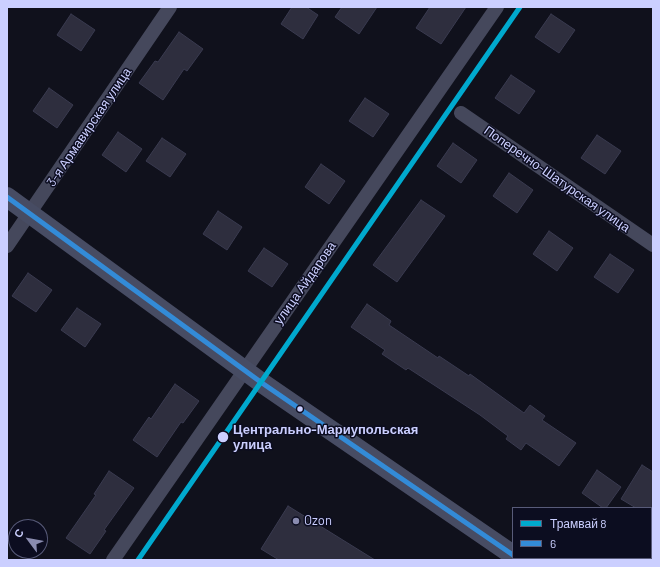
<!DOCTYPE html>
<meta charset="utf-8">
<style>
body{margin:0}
#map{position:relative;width:660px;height:567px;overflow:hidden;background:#10111c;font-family:Barlow,sans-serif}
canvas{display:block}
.frame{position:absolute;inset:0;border:8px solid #cbcfff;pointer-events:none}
.legend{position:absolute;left:512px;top:507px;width:140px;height:52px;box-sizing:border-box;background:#0c0d20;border:1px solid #585b79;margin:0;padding:5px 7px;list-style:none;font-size:12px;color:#cbcfff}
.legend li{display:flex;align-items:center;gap:8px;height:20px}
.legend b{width:20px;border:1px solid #585b79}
.north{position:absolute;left:8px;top:519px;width:40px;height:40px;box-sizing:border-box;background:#0c0d20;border:1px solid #585b79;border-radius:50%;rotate:302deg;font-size:11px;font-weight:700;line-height:16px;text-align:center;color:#cbcfff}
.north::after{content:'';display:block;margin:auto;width:14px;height:18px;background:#8a8cb0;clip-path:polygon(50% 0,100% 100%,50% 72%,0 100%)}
</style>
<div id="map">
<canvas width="660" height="567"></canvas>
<div class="frame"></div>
<ul class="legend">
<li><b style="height:5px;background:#00a9ce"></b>Трамвай 8</li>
<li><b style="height:5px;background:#338bd7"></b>6</li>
</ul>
<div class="north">С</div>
</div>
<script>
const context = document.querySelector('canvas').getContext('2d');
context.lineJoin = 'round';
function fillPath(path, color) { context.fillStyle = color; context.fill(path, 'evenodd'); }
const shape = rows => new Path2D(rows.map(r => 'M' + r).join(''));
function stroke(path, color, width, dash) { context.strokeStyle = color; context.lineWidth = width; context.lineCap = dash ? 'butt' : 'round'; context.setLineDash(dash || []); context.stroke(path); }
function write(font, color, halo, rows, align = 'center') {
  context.font = font + ' Barlow,sans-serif'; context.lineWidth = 3; context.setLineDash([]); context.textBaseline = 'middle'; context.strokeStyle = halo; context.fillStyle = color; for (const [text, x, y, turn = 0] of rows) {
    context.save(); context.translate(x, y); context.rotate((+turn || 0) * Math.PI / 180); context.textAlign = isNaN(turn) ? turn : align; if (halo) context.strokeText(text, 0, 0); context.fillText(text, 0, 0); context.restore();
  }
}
const building = shape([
 [292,7,306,7,318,15,303,39,281,24,292,7],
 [342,7,377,7,359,34,335,17,342,7],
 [430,7,466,7,441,44,416,28,430,7],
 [71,14,95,30,81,51,57,35,71,14],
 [551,14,575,30,559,53,535,37,551,14],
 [179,32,203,49,187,71,184,69,163,100,139,83,155,61,158,62,179,32],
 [511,75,535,91,519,114,495,98,511,75],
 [49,88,73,105,57,128,33,111,49,88],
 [365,98,389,114,373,137,349,121,365,98],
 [118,132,142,149,126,172,102,155,118,132],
 [597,135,621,151,605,174,581,158,597,135],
 [162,138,186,154,170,177,146,161,162,138],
 [453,143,477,160,461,183,437,166,453,143],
 [321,164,345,181,329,204,305,187,321,164],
 [509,173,533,190,517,213,493,196,509,173],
 [421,200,445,216,397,282,373,265,421,200],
 [218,211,242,227,227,250,203,234,218,211],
 [549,231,573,248,557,271,533,254,549,231],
 [264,248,288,264,272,287,248,271,264,248],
 [610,254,634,270,618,293,594,277,610,254],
 [28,273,52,290,36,312,12,296,28,273],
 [367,304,391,321,389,325,438,358,439,356,469,376,470,374,524,413,530,405,545,416,542,420,576,443,559,466,526,443,521,450,506,439,508,436,480,415,408,368,406,370,382,354,385,350,351,327,367,304],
 [77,308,101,324,85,347,61,330,77,308],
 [175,384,199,401,183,423,181,422,157,457,133,440,149,417,151,419,175,384],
 [642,465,653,472,653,508,636,508,621,499,642,465],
 [597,470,621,487,606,508,603,508,582,493,597,470],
 [109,471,134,488,104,530,106,531,90,554,66,538,96,495,94,494,109,471],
 [288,506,375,560,279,560,261,549,288,506]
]);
fillPath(building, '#2e2e3e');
stroke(building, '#3a3b50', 1);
stroke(shape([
 [461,113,653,245],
 [7,246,170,7],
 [113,560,497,7]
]), '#45485c', 14);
stroke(shape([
 [7,197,262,383,513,555]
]), '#474c63', 20);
stroke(shape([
 [7,197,262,383,513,555]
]), '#338bd7', 5);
stroke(shape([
 [138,560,520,7]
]), '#00a9ce', 5);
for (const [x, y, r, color] of [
 [300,409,3.5,"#cbcfff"],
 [223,437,6,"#cbcfff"],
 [296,521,4,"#8a8cb0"]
]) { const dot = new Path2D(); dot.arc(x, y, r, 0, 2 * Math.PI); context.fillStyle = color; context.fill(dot); stroke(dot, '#0c0d20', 1.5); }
write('13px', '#cbcfff', '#0c0d20', [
 ["3-я Армавирская улица",89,127,-56],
 ["Поперечно-Шатурская улица",557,179,35],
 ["улица Айдарова",305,283,-55]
]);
write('bold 13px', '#cbcfff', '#0c0d20', [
 ["Центрально-Мариупольская",233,430],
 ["улица",233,445]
], 'left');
write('13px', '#cbcfff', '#0c0d20', [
 ["Ozon",304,521]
], 'left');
</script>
